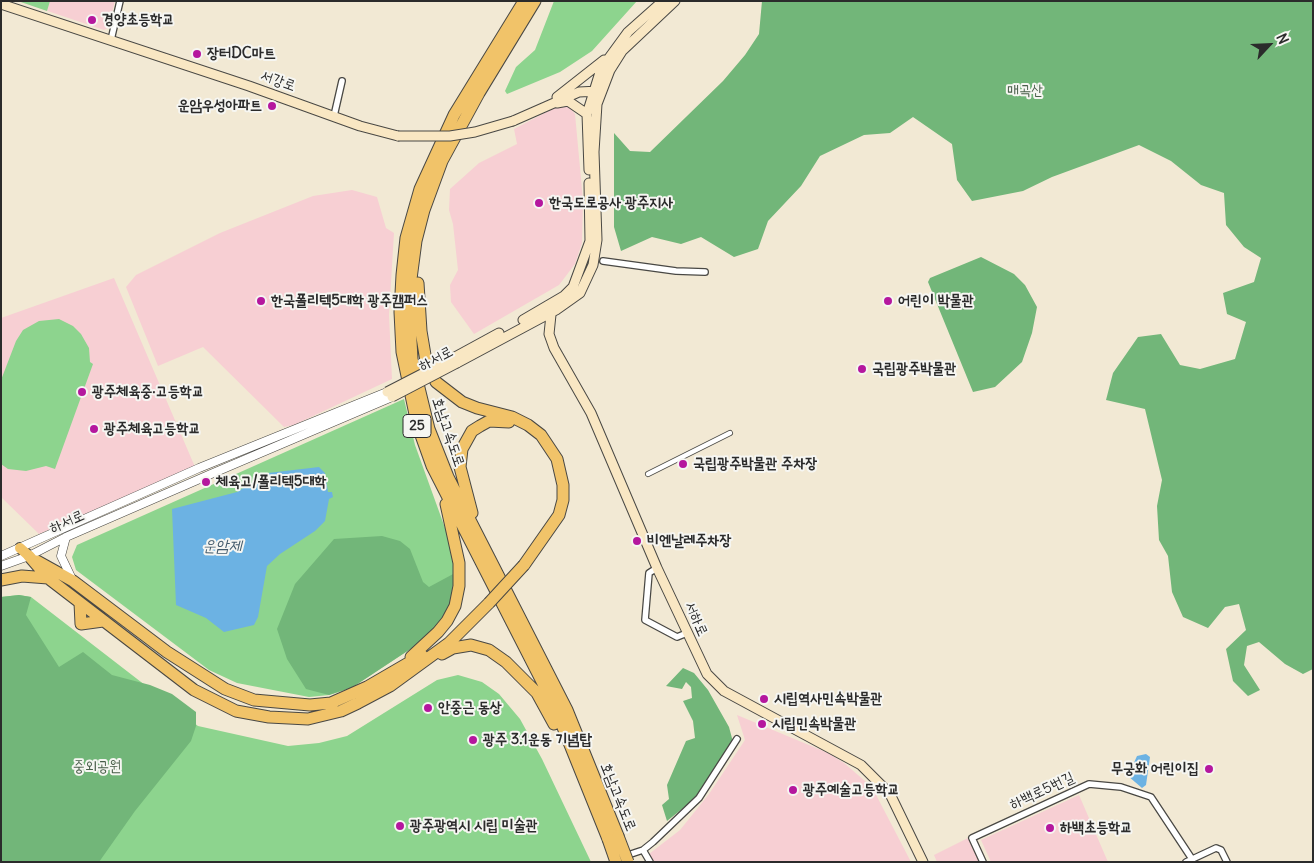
<!DOCTYPE html>
<meta charset="utf-8">
<style>
body{margin:0}
#map{position:relative;width:1314px;height:863px;overflow:hidden;background:#f2e9d4;font-family:Delius,sans-serif}
canvas{display:block}
.frame{position:absolute;inset:0;border:2px solid #2b2b2b;pointer-events:none}
.north{position:absolute;left:1244px;top:20px;width:50px;height:50px;-webkit-text-stroke:4px #f6f6f2;paint-order:stroke;rotate:65deg;font-size:14px;font-weight:700;line-height:20px;text-align:center;color:#2b2b2b}
.north::after{content:'';display:block;margin:auto;width:18px;height:22px;background:#2b2b2b;clip-path:polygon(50% 0,100% 100%,50% 72%,0 100%)}
</style>
<div id="map">
<canvas width="1314" height="863"></canvas>
<div class="frame"></div>
<div class="north">N</div>
</div>
<script>
const context = document.querySelector('canvas').getContext('2d');
context.lineJoin = 'round';
function fillPath(path, color) { context.fillStyle = color; context.fill(path, 'evenodd'); }
const shape = rows => new Path2D(rows.map(r => 'M' + r).join(''));
function stroke(path, color, width, dash) { context.strokeStyle = color; context.lineWidth = width; context.lineCap = dash ? 'butt' : 'round'; context.setLineDash(dash || []); context.stroke(path); }
function write(font, color, halo, rows, align = 'center') {
  context.font = font + ' Delius,"Poor Story",sans-serif'; context.lineWidth = 4; context.setLineDash([]); context.textBaseline = 'middle'; context.strokeStyle = halo; context.fillStyle = color; for (const [text, x, y, turn = 0] of rows) {
    context.save(); context.translate(x, y); context.rotate((+turn || 0) * Math.PI / 180); context.textAlign = isNaN(turn) ? turn : align; if (halo) context.strokeText(text, 0, 0); context.fillText(text, 0, 0); context.restore();
  }
}
fillPath(shape([
 [18,1,115,1,108,28,104,30],
 [567,105,575,114,583,200,582,243,575,264,559,285,474,334,451,302,450,285,458,270,453,224,449,210,450,189,479,163,517,144,514,129,558,106],
 [352,190,377,197,386,228,394,233,389,315,392,379,294,425,284,427,203,347,158,366,126,287,136,275,220,233,313,196],
 [114,278,195,467,39,534,1,497,1,318],
 [737,715,828,753,844,763,872,787,911,862,654,862,649,854,680,830,709,794,745,740],
 [1079,795,1108,862,991,862,981,840],
 [968,838,979,862,937,862,934,855]
]), '#f7cfd3');
fillPath(shape([
 [18,1,50,1,47,11],
 [554,1,637,1,592,51,560,72,507,94,505,91,516,67,535,50],
 [59,319,73,326,81,334,89,348,90,362,93,364,55,469,46,466,26,471,8,469,1,464,1,380,16,341,23,330,39,321],
 [404,399,415,445,449,539,455,573,421,642,351,688,329,695,309,697,237,683,209,670,76,570,72,557,77,545],
 [19,595,31,597,198,726,288,746,319,743,347,736,437,680,458,675,482,682,499,694,520,719,542,759,591,862,1,862,1,597]
]), '#8dd48e');
fillPath(shape([
 [762,1,1313,1,1313,669,1303,674,1285,664,1259,642,1247,646,1244,665,1260,690,1248,696,1233,681,1226,649,1246,630,1239,604,1225,607,1208,628,1183,617,1172,592,1168,556,1159,540,1157,506,1162,480,1145,409,1106,400,1113,373,1138,337,1161,334,1180,365,1200,369,1235,359,1246,322,1227,314,1223,293,1254,282,1261,258,1244,247,1226,225,1224,193,1201,185,1171,161,1139,145,1052,177,1023,191,972,201,957,180,952,144,913,117,890,133,864,135,820,156,801,186,768,221,758,249,734,257,701,237,681,244,652,237,621,251,614,227,614,133,630,151,650,152,723,81,745,55,759,34],
 [981,257,1014,274,1025,285,1037,307,1032,333,1022,362,995,387,973,392,928,282,930,278],
 [382,536,400,541,410,549,423,582,429,587,455,573,450,603,441,623,421,642,353,687,329,695,306,689,287,659,277,629,295,584,334,539],
 [19,595,31,597,26,615,59,667,83,652,112,675,150,685,172,694,196,712,196,726,191,741,135,811,99,862,1,862,1,597],
 [683,668,694,673,708,690,729,727,733,742,697,797,667,821,662,805,669,799,667,785,686,741,695,738,693,721,683,701,692,698,691,687,686,682,682,689,666,686]
]), '#72b679');
fillPath(shape([
 [319,467,325,473,328,492,332,492,333,497,329,499,325,521,315,531,280,554,267,566,258,617,254,625,224,632,206,618,176,605,172,509,237,492,268,473],
 [1146,754,1150,757,1146,785,1142,788,1128,776,1137,756]
]), '#6cb2e3');
const pedestrian = shape([
 [648,474,730,433]
]);
const minor = shape([
 [111,40,120,1],
 [334,116,342,81],
 [603,261,676,271,705,272],
 [657,568,649,573,645,620,677,637,687,633],
 [643,850,650,862],
 [625,856,643,850,653,842,699,798,737,739],
 [983,862,972,838,1089,784,1121,787,1151,797,1192,859],
 [1186,862,1216,848,1221,850,1227,862]
]);
const tertiary = shape([
 [66,537,61,556,72,579],
 [1,556,199,468,387,392],
 [1,566,29,556,66,537,211,474,392,397]
]);
const secondary = shape([
 [1,4,249,86,360,126,398,136],
 [557,97,604,60],
 [557,103,568,101,587,114],
 [513,121,579,92,599,91],
 [589,170,587,114,601,69,628,32,663,1],
 [552,305,549,334,554,348,591,413,657,568,707,674,724,691,861,765,890,794,923,862],
 [523,320,564,296,573,287,590,241,589,183],
 [455,357,499,333],
 [457,363,556,310,580,293,593,265,597,240,594,152,597,104,610,70,622,51,675,1]
]);
const primary = shape([
 [20,548,29,556]
]);
const motorway = shape([
 [524,1,454,115,420,189,406,238,402,275,400,312,402,352,417,424,432,466,554,705,608,839],
 [535,1,479,93,442,161,424,210,416,241,411,279,410,323,412,359,429,429,448,477,567,710,618,836],
 [418,283,421,331,426,361,436,382,462,402,477,408,512,417,528,425,541,435,557,459,563,485,563,500,559,515,524,565],
 [472,513,460,467,462,449,472,431,480,426,489,421,509,422],
 [29,556,48,578,194,690,236,711,269,717,308,719,341,711,358,703,390,686,449,643,489,603],
 [37,561,73,581,167,652,225,689,254,700,310,705,331,703,367,687,422,655],
 [1,580,22,576,48,578],
 [80,603,81,624,103,621],
 [442,654,453,648,471,645,489,650,506,662,537,693,554,724],
 [411,657,438,632,447,621,455,606,459,586,459,563,446,504]
]);
stroke(pedestrian, '#494844', 6);
stroke(minor, '#494844', 8);
stroke(tertiary, '#494844', 9);
stroke(secondary, '#494844', 11);
stroke(primary, '#494844', 12);
stroke(motorway, '#494844', 13);
stroke(pedestrian, '#fff', 4.5);
stroke(minor, '#fff', 5.5);
stroke(tertiary, '#fff', 8);
stroke(secondary, '#f9e7c3', 9);
stroke(primary, '#f1c369', 10);
stroke(motorway, '#f1c369', 11);
const secondaryBridge = shape([
 [398,136,450,136,475,132,513,121],
 [387,392,455,357],
 [392,397,457,363]
]);
const motorwayBridge = shape([
 [489,603,524,565],
 [618,836,628,862],
 [608,839,616,862]
]);
stroke(secondaryBridge, '#494844', 11, []);
stroke(motorwayBridge, '#494844', 13, []);
stroke(secondaryBridge, '#f9e7c3', 9);
stroke(motorwayBridge, '#f1c369', 11);
for (const [x, y, r, color] of [
 [92,20,5,"#b5179e"],
 [197,54,5,"#b5179e"],
 [272,106,5,"#b5179e"],
 [539,203,5,"#b5179e"],
 [261,301,5,"#b5179e"],
 [888,301,5,"#b5179e"],
 [862,369,5,"#b5179e"],
 [82,392,5,"#b5179e"],
 [94,429,5,"#b5179e"],
 [683,464,5,"#b5179e"],
 [206,482,5,"#b5179e"],
 [637,541,5,"#b5179e"],
 [764,699,5,"#b5179e"],
 [428,708,5,"#b5179e"],
 [762,724,5,"#b5179e"],
 [473,740,5,"#b5179e"],
 [1209,769,5,"#b5179e"],
 [793,790,5,"#b5179e"],
 [400,826,5,"#b5179e"],
 [1050,828,5,"#b5179e"]
]) { const dot = new Path2D(); dot.arc(x, y, r, 0, 2 * Math.PI); context.fillStyle = color; context.fill(dot); stroke(dot, '#f6f6f2', 2); }
for (const [x, y, w] of [
 [417,426,28]
]) { const box = new Path2D(); box.roundRect(x - w / 2, y - 11.5, w, 23, 4); context.fillStyle = '#f6f6f2'; context.fill(box); stroke(box, '#2b2b2b', 1); }
write('bold 14px', '#2b2b2b', null, [
 ["25",417,426]
]);
write('bold 15px', '#2b2b2b', '#f6f6f2', [
 ["경양초등학교",102,20],
 ["장터DC마트",207,54],
 ["운암우성아파트",262,106,"right"],
 ["한국도로공사 광주지사",549,203],
 ["한국폴리텍5대학 광주캠퍼스",271,301],
 ["어린이 박물관",898,301],
 ["국립광주박물관",872,369],
 ["광주체육중·고등학교",92,392],
 ["광주체육고등학교",104,429],
 ["국립광주박물관 주차장",693,464],
 ["체육고/폴리텍5대학",216,482],
 ["비엔날레주차장",647,541],
 ["시립역사민속박물관",774,699],
 ["안중근 동상",438,708],
 ["시립민속박물관",772,724],
 ["광주 3.1운동 기념탑",483,740],
 ["무궁화 어린이집",1199,769,"right"],
 ["광주예술고등학교",803,790],
 ["광주광역시 시립 미술관",410,826],
 ["하백초등학교",1060,828]
], 'left');
write('15px', '#2b2b2b', '#f6f6f2', [
 ["서강로",278,81,19],
 ["하서로",436,359,-28],
 ["호남고속도로",448,432,71],
 ["하서로",67,522,-24],
 ["서하로",696,619,66],
 ["하백로5번길",1042,791,-25],
 ["호남고속도로",618,797,68]
]);
write('15px', '#485e49', '#f6f6f2', [
 ["매곡산",1025,91],
 ["중외공원",97,767]
]);
write('italic 16px', '#425a6b', '#f6f6f2', [
 ["운암제",222,546]
]);
</script>
